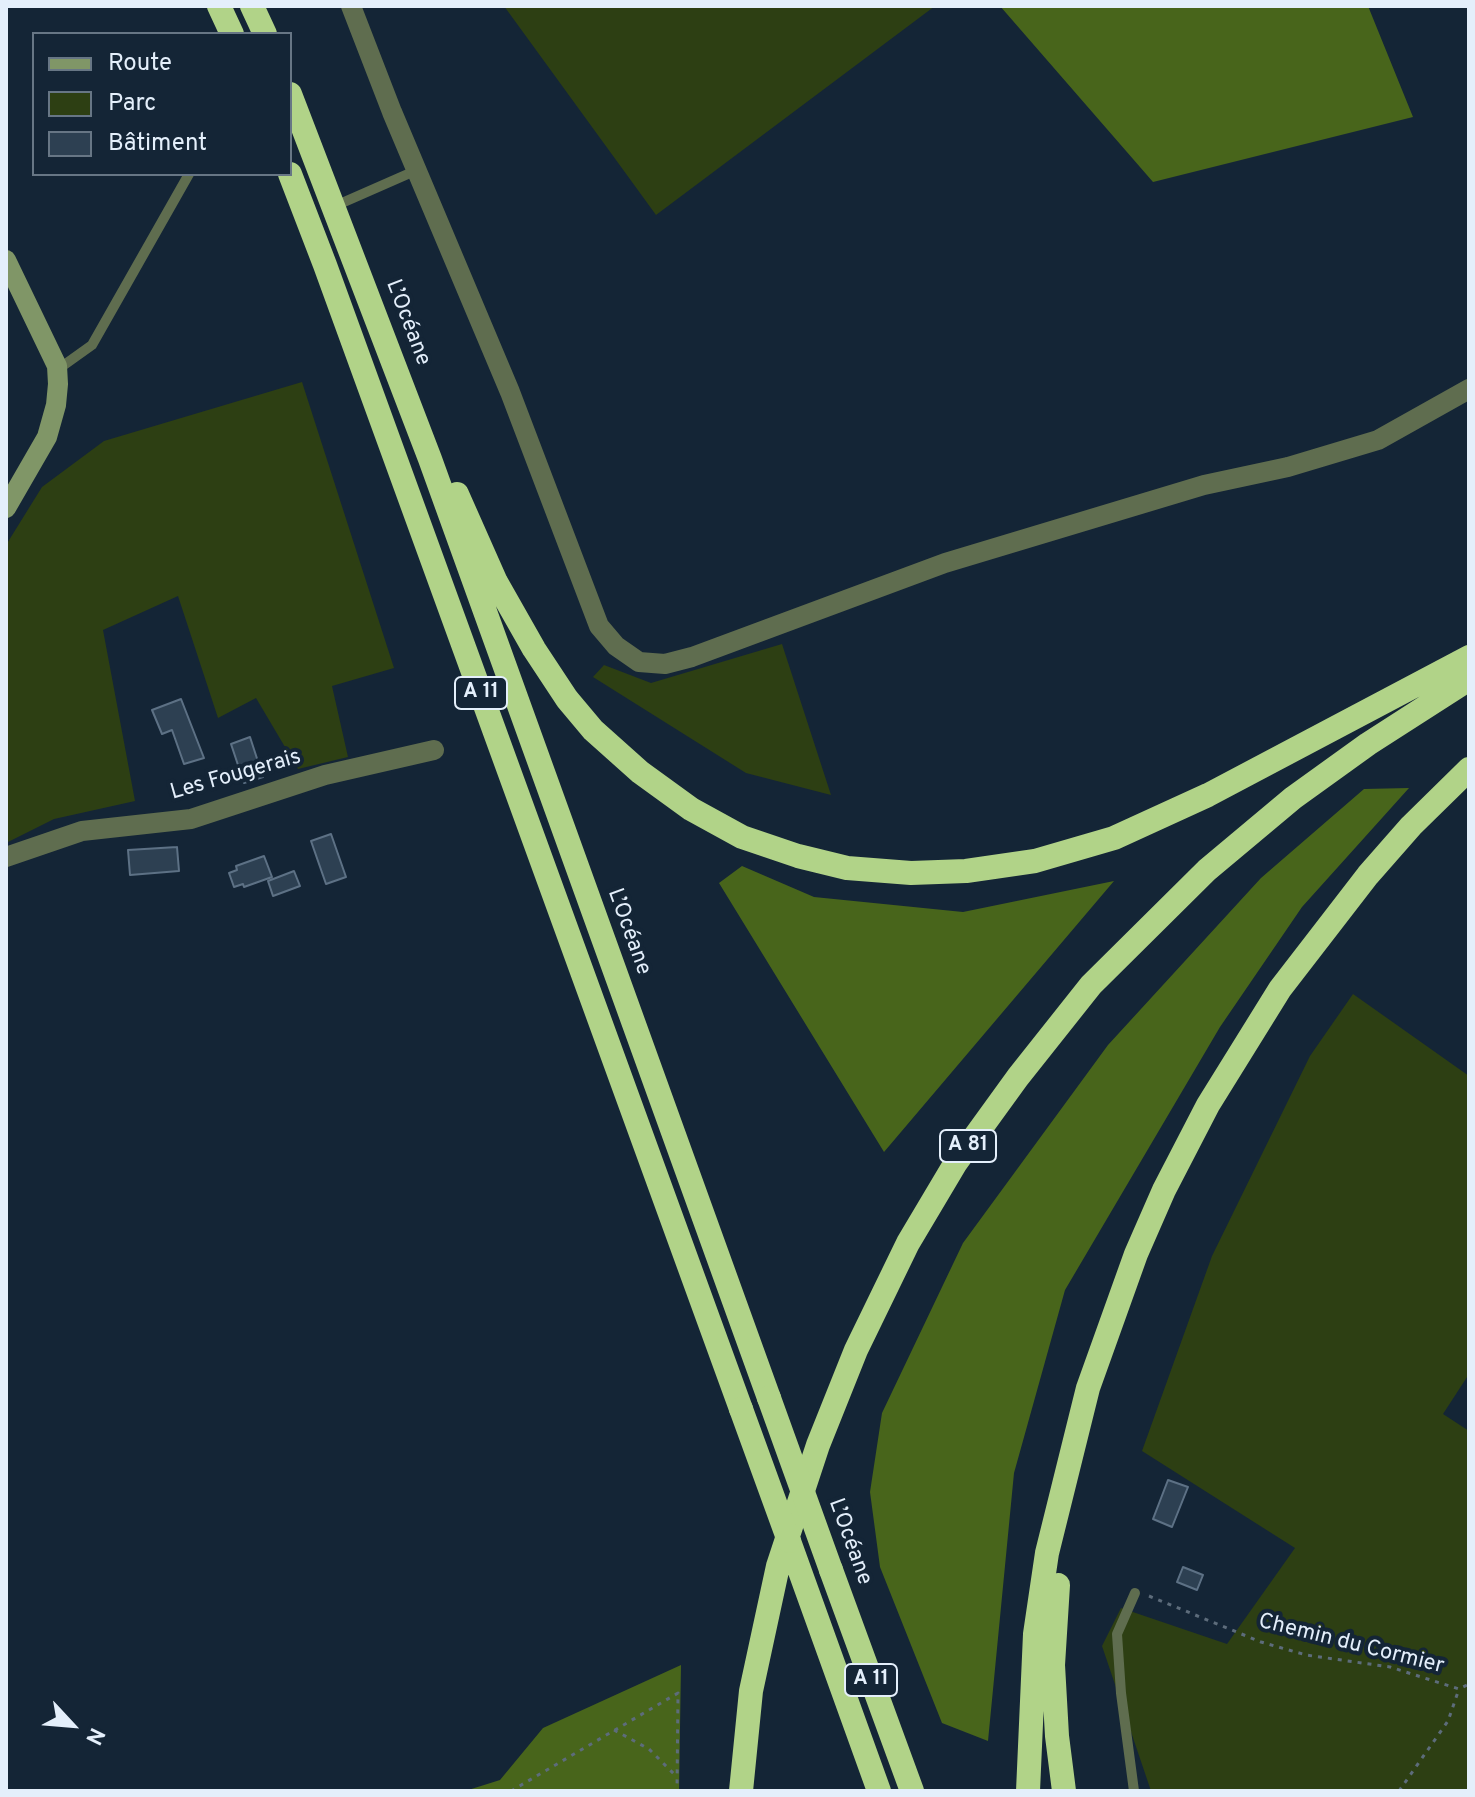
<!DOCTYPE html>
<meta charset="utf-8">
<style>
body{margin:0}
#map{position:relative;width:1475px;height:1797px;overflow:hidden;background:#142536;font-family:Overpass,sans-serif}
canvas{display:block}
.frame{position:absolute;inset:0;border:8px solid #e4effb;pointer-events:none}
.legend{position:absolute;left:32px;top:32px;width:260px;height:144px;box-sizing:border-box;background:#142536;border:2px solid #677685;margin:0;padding:10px 14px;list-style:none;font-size:24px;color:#e4effb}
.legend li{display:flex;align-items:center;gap:16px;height:40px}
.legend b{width:40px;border:2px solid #677685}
.north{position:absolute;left:32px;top:1685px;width:80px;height:80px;-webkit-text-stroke:6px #142536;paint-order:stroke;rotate:116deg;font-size:22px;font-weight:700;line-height:32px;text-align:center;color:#e4effb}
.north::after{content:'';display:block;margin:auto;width:28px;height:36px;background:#e4effb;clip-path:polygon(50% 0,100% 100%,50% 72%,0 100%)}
</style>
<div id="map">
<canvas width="1475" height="1797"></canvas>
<div class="frame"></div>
<ul class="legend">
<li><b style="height:10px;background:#809667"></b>Route</li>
<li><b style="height:22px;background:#2d3f13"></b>Parc</li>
<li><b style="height:22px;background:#2d4052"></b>Bâtiment</li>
</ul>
<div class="north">N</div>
</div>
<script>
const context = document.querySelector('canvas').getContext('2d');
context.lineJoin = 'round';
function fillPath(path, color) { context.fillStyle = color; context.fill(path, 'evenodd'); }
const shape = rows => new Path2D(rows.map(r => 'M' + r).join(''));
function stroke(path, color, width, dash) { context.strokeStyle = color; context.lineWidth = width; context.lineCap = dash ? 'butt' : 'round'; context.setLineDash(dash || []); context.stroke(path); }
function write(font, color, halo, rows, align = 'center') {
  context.font = font + ' Overpass,sans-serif'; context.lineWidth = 8; context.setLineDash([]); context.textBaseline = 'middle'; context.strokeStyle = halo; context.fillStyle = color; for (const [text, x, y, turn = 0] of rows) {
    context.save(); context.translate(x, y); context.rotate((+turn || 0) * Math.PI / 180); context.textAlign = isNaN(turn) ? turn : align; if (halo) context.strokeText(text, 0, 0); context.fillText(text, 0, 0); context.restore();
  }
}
fillPath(shape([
 [504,6,935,6,656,215],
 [302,382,394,668,332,686,348,757,298,769,256,698,218,718,178,596,103,630,135,801,54,819,6,843,6,545,42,487,104,441],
 [782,644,831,795,746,773,593,677,604,665,651,683],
 [1353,994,1469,1076,1469,1374,1443,1414,1469,1431,1469,1791,1151,1791,1102,1646,1121,1608,1227,1644,1295,1548,1142,1451,1212,1256,1310,1056]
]), '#2d3f13');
fillPath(shape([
 [1000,6,1368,6,1413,117,1153,182],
 [1409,788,1302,907,1220,1027,1065,1290,1014,1473,988,1741,942,1723,880,1567,870,1492,882,1413,963,1243,1108,1045,1261,878,1364,789],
 [742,866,814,897,963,912,1114,881,884,1152,719,883],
 [681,1665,679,1791,465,1791,500,1780,543,1728]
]), '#48651b');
const building = shape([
 [181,699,204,758,184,764,172,730,162,734,152,710,181,699],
 [250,737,263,777,244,783,231,744,250,737],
 [331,834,346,877,326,884,311,841,331,834],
 [177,847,179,871,130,875,128,850,177,847],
 [264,856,272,877,244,887,243,884,234,887,229,873,237,870,236,866,264,856],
 [294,871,300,886,273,896,268,881,294,871],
 [1168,1480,1188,1487,1172,1527,1153,1519,1168,1480],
 [1183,1567,1203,1575,1197,1590,1177,1582,1183,1567]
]);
fillPath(building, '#2d4052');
stroke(building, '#5d7185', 2);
stroke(shape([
 [1149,1596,1261,1642,1306,1655,1390,1667,1459,1689,1469,1684],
 [614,1730,649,1749,677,1777],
 [511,1791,678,1693,677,1791],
 [1399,1791,1448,1721,1459,1689]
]), '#5d6c7b', 3, [4, 6]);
stroke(shape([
 [335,206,417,170],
 [57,366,64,365,92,345,189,174],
 [1134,1791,1121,1693,1117,1634,1135,1593]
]), '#5f6d4f', 10);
stroke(shape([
 [351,6,392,112,510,392,599,626,616,646,639,662,665,664,692,657,945,563,1204,485,1288,467,1378,440,1469,389],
 [6,857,82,831,191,819,325,775,434,750]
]), '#5f6d4f', 20);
stroke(shape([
 [6,260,57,366,58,384,56,405,47,437,6,508]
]), '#809667', 20);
stroke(shape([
 [219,6,232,34],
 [252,6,265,34],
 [290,94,430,459,769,1398],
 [290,174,325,265,741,1409],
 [457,494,496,582,534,649,567,699,593,730,640,772,691,809,742,837,798,856,847,868,911,873,966,871,1035,861,1114,838,1208,795,1469,657],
 [789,1541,879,1791],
 [831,1570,912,1791],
 [1058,1585,1053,1665,1057,1736,1064,1791],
 [741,1791,751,1691,778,1566,818,1445,856,1350,908,1243,955,1164,1018,1077,1091,985,1207,870,1293,798,1368,744,1469,679],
 [1028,1791,1035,1634,1047,1553,1088,1388,1136,1254,1164,1190,1208,1105,1280,989,1368,875,1411,826,1469,769]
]), '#b1d388', 24);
stroke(shape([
 [769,1398,831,1570],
 [741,1409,789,1541]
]), '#b1d388', 24);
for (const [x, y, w] of [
 [481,693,52],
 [968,1146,56],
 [871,1680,52]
]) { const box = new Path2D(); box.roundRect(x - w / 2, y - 16, w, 32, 6); context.fillStyle = '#142536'; context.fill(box); stroke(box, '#e4effb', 2); }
write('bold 20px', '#e4effb', null, [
 ["A 11",481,693],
 ["A 81",968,1146],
 ["A 11",871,1680]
]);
write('22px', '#e4effb', '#142536', [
 ["L’Océane",407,323,69],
 ["Les Fougerais",236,776,-16],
 ["L’Océane",628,932,70],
 ["L’Océane",849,1542,70],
 ["Chemin du Cormier",1351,1645,14]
]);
</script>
